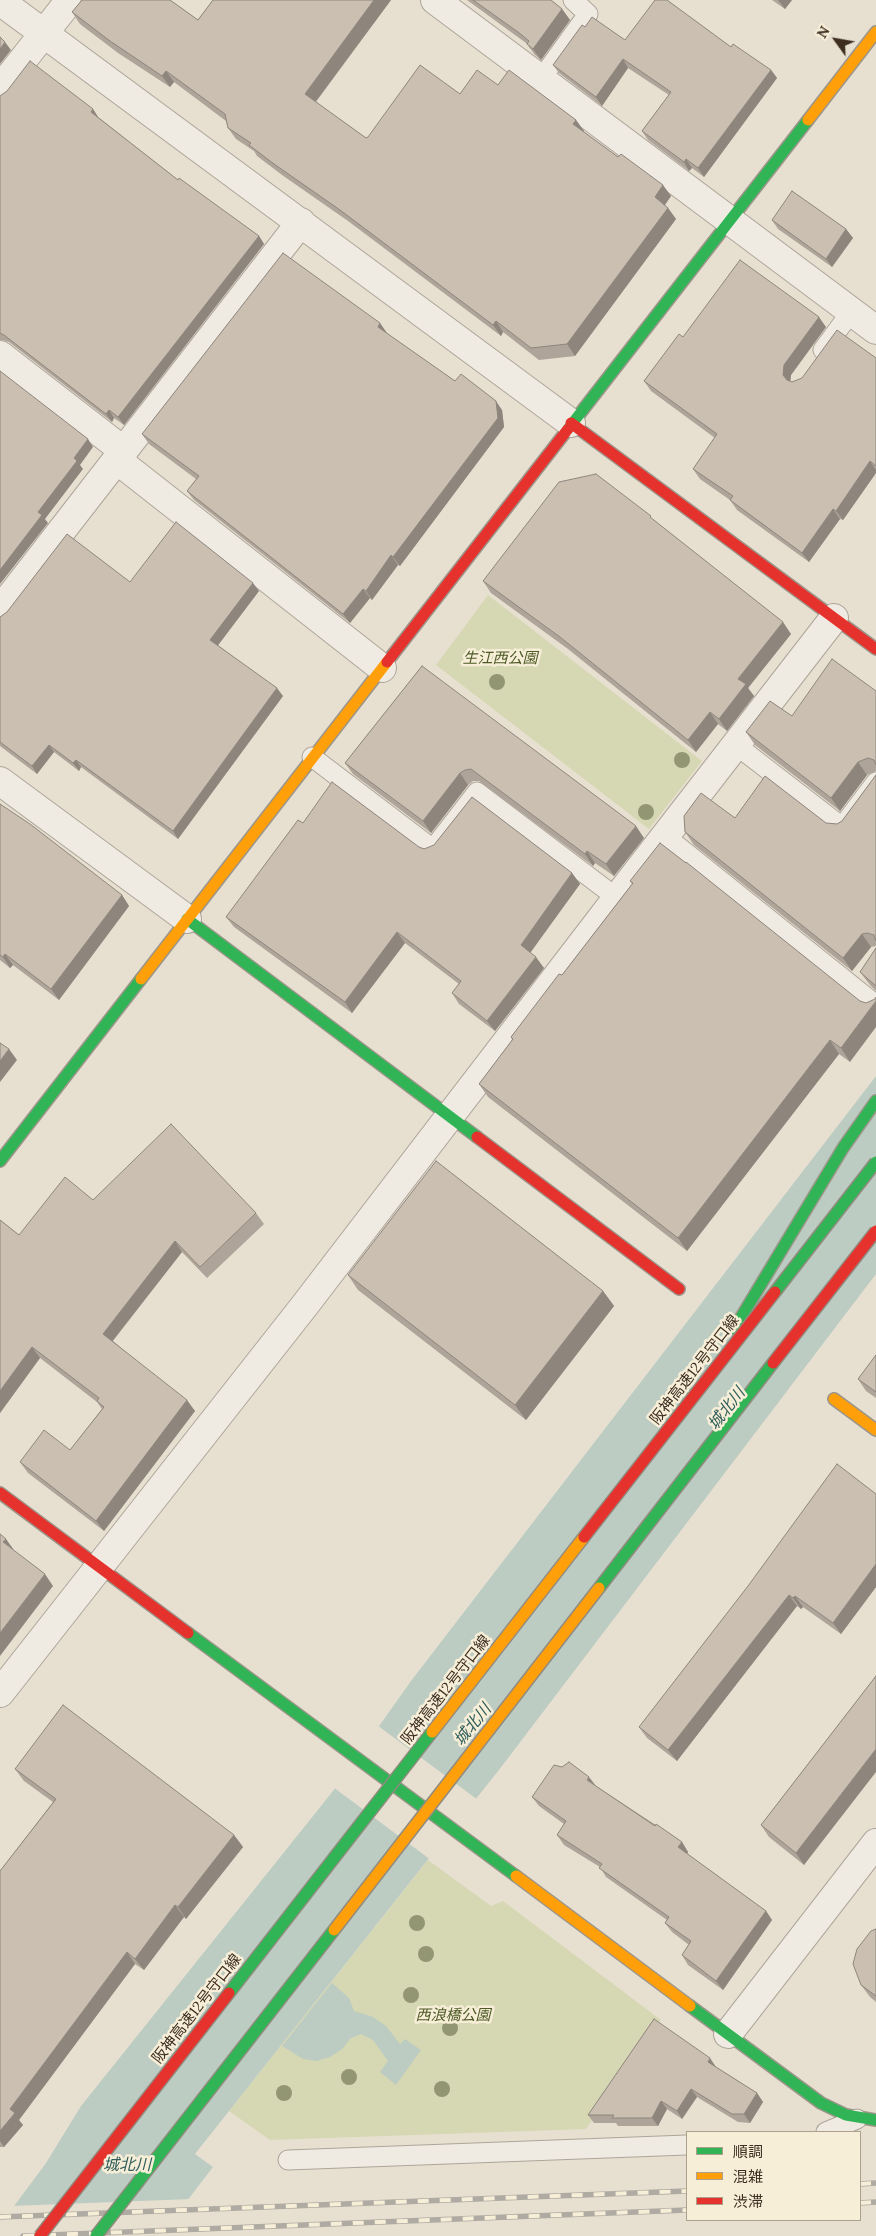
<!DOCTYPE html>
<meta charset="utf-8">
<style>
body{margin:0}
#map{position:relative;width:876px;height:2236px;overflow:hidden;background:#e7e0d1;font-family:Lora,"Noto Sans JP",serif}
canvas{display:block}
.legend{position:absolute;left:686px;top:2131px;width:175px;height:90px;box-sizing:border-box;background:#f7eed8;border:1px solid #ada18e;margin:0;padding:6px 9px;list-style:none;font-size:15px;color:#3d2e20}
.legend li{display:flex;align-items:center;gap:10px;height:25px}
.legend b{width:25px;border:1px solid #ada18e}
.north{position:absolute;left:811px;top:15px;width:50px;height:50px;-webkit-text-stroke:4px #f7eed8;paint-order:stroke;rotate:302deg;font-size:14px;font-weight:700;line-height:20px;text-align:center;color:#3d2e20}
.north::after{content:'';display:block;margin:auto;width:18px;height:22px;background:#3d2e20;clip-path:polygon(50% 0,100% 100%,50% 72%,0 100%)}
</style>
<div id="map">
<canvas width="876" height="2236"></canvas>
<ul class="legend">
<li><b style="height:6px;background:#30b455"></b>順調</li>
<li><b style="height:6px;background:#ff9f0a"></b>混雑</li>
<li><b style="height:6px;background:#e5322d"></b>渋滞</li>
</ul>
<div class="north">N</div>
</div>
<script>
const context = document.querySelector('canvas').getContext('2d');
context.lineJoin = 'round';
function fillPath(path, color) { context.fillStyle = color; context.fill(path, 'evenodd'); }
const shape = rows => new Path2D(rows.map(r => 'M' + r).join(''));
function stroke(path, color, width, dash) { context.strokeStyle = color; context.lineWidth = width; context.lineCap = dash ? 'butt' : 'round'; context.setLineDash(dash || []); context.stroke(path); }
function write(font, color, halo, rows, align = 'center') {
  context.font = font + ' Lora,"Noto Sans JP",serif'; context.lineWidth = 5; context.setLineDash([]); context.textBaseline = 'middle'; context.strokeStyle = halo; context.fillStyle = color; for (const [text, x, y, turn = 0] of rows) {
    context.save(); context.translate(x, y); context.rotate((+turn || 0) * Math.PI / 180); context.textAlign = isNaN(turn) ? turn : align; if (halo) context.strokeText(text, 0, 0); context.fillText(text, 0, 0); context.restore();
  }
}
fillPath(shape([
 [488,595,702,761,649,829,436,665],
 [428,1860,491,1906,503,1901,661,2020,586,2129,270,2140,229,2111]
]), '#d6d7b3');
fillPath(shape([
 [876,1076,876,1274,502,1766,195,2154,213,2167,160,2236,0,2236,0,2225,46,2163,81,2106,333,1791,411,1681],
 [332,1983,349,1998,354,2011,373,2017,386,2026,400,2044,405,2039,421,2050,396,2085,380,2072,388,2061,373,2040,361,2034,351,2038,342,2049,330,2057,317,2061,303,2059,282,2046]
]), '#bcccc2');
fillPath(shape([
 [377,1725,478,1800,431,1860,333,1787],
 [191,2199,163,2236,0,2236,0,2221,11,2206]
]), '#e7e0d1');
const lane = shape([
 [541,79,588,14,573,0],
 [823,350,851,312],
 [736,745,842,827,876,782],
 [312,757,433,849,477,792,617,898],
 [665,836,876,1005],
 [826,2132,857,2119],
 [288,2160,687,2145]
]);
const street = shape([
 [435,0,876,330],
 [0,1,571,423],
 [0,89,70,0],
 [0,355,124,451],
 [117,460,382,668],
 [0,610,301,222],
 [0,781,187,919],
 [0,1693,305,1305,617,898,834,618],
 [728,2034,876,1843]
]);
const fast = shape([
 [568,429,808,120],
 [187,919,477,1137],
 [0,1161,141,979],
 [734,1329,843,1148,876,1101],
 [188,1633,516,1876],
 [690,2006,821,2103,846,2115,876,2120]
]);
const slow = shape([
 [808,120,876,32],
 [141,979,387,662],
 [834,1399,876,1430],
 [516,1876,690,2006]
]);
const jam = shape([
 [571,423,876,649],
 [387,662,568,429],
 [477,1137,679,1289],
 [0,1493,188,1633]
]);
stroke(lane, '#ada599', 21);
stroke(street, '#ada599', 30);
stroke(fast, '#9c958a', 14);
stroke(slow, '#9c958a', 14);
stroke(jam, '#9c958a', 14);
stroke(lane, '#efebe3', 19);
stroke(street, '#efebe3', 28);
stroke(fast, '#30b455', 11);
stroke(slow, '#ff9f0a', 11);
stroke(jam, '#e5322d', 11);
const rail = shape([
 [860,2184,876,2183],
 [860,2203,876,2202],
 [0,2217,687,2191],
 [23,2236,687,2210]
]);
stroke(rail, '#afaaa2', 5.5);
stroke(rail, '#f7eed8', 4, [11]);
const fastBridge = shape([
 [775,1292,876,1162],
 [599,1588,773,1363],
 [229,1993,432,1732],
 [96,2236,334,1930]
]);
const slowBridge = shape([
 [432,1732,584,1537],
 [334,1930,599,1588]
]);
const jamBridge = shape([
 [773,1363,876,1231],
 [584,1537,775,1292],
 [40,2236,229,1993]
]);
stroke(fastBridge, '#928b80', 14, []);
stroke(slowBridge, '#928b80', 14, []);
stroke(jamBridge, '#928b80', 14, []);
stroke(fastBridge, '#30b455', 11);
stroke(slowBridge, '#ff9f0a', 11);
stroke(jamBridge, '#e5322d', 11);
context.fillStyle = '#929673';
for (const [x, y] of [
 [497,682],
 [682,760],
 [646,812],
 [417,1923],
 [426,1954],
 [411,1995],
 [450,2028],
 [349,2077],
 [442,2089],
 [284,2093]
]) { context.beginPath(); context.arc(x, y, 8, 0, 2 * Math.PI); context.fill(); }
fillPath(shape([
 [80,0,170,0,198,20,213,0,391,0,316,102,366,138,460,94,498,85,576,120,584,131,584,132,671,196,665,205,668,208,676,219,575,356,539,360,503,332,501,336,348,221,282,175,257,156,254,151,236,139,228,128,226,121,174,82,170,87,118,53,80,24,72,12,81,1],
 [467,0,551,0,562,9,570,20,541,60,535,55,526,43],
 [772,0,792,0,785,9],
 [585,27,625,40,731,47,771,70,777,78,704,177,692,168,689,171,648,140,642,131,669,95,628,68,602,106,559,73,553,65],
 [0,96,93,109,98,117,178,180,259,236,264,244,124,425,114,418,112,422,9,342,2,340,0,340],
 [772,220,846,229,853,238,832,267,778,229],
 [380,323,386,333,455,381,502,410,504,427,400,566,398,565,372,600,370,598,350,623,194,500,187,491,196,479,149,444,142,434],
 [826,327,791,375,790,381,792,382,876,358,876,473,843,520,840,519,809,562,737,510,730,500,700,479,693,469,715,438,651,391,644,381,683,337],
 [656,522,791,634,748,688,754,696,727,731,718,724,696,752,568,649,491,593,483,581],
 [130,582,259,591,218,645,283,696,178,839,81,767,79,771,54,752,37,774,0,746,0,617],
 [422,666,644,838,614,876,595,863,593,866,479,781,473,781,468,785,431,833,353,774,345,763],
 [876,691,876,771,867,775,840,811,755,745,746,732,792,716],
 [876,775,876,946,871,947,852,971,694,845,685,832,735,818,826,823,837,824,842,821],
 [0,804,122,895,129,906,59,1000,13,965,10,968,0,960],
 [303,823,419,847,424,849,572,873,580,884,530,952,544,968,495,1031,459,1004,452,993,459,984,405,943,352,1013,234,927,226,917],
 [630,881,860,1001,850,1062,839,1054,687,1251,488,1097,479,1084,512,1040,511,1037,562,975,632,884],
 [876,948,876,991,870,985,860,972],
 [93,1200,256,1213,264,1224,207,1278,182,1252,113,1341,195,1411,104,1531,28,1473,20,1462,70,1450,102,1409,97,1402,40,1358,0,1413,0,1220,19,1235],
 [348,1275,603,1291,614,1306,526,1420,358,1290],
 [876,1355,876,1398,866,1391,858,1379],
 [876,1494,876,1587,841,1634,803,1607,801,1609,797,1606,677,1761,647,1738,639,1727],
 [876,1676,804,1865,769,1837,761,1825],
 [15,1769,234,1835,243,1847,186,1919,184,1917,144,1970,135,1964,19,2120,23,2125,4,2147,0,2147,0,1871,53,1802,24,1781],
 [596,1786,682,1842,688,1852,687,1854,766,1911,772,1920,723,1990,688,1965,682,1955,689,1945,672,1932,665,1923,667,1920,606,1877,600,1867,564,1845,557,1835,564,1824,539,1806,532,1797],
 [876,1929,876,2002,870,1997,861,1985],
 [716,2067,757,2093,763,2102,750,2123,738,2122,697,2097,682,2119,667,2109,658,2126,618,2126,616,2123,594,2123,588,2115]
]), '#afa499');
fillPath(shape([
 [374,0,391,0,313,105,305,94],
 [778,0,792,0,785,9],
 [562,9,570,20,541,60,533,49],
 [5,42,11,50,0,64,0,49],
 [623,59,628,68,602,106,596,97],
 [771,70,777,78,704,177,698,168],
 [166,71,174,82,170,87,162,76],
 [93,109,98,117,96,119,91,112],
 [576,120,584,131,581,136,573,124],
 [686,159,692,168,689,171,684,162],
 [663,185,671,196,662,209,655,197],
 [668,208,676,219,575,356,567,344],
 [846,229,853,238,832,267,826,259],
 [259,236,264,244,124,425,118,417],
 [819,317,826,327,791,375,790,385,783,375,784,365],
 [496,321,503,332,501,336,493,325],
 [380,323,387,333,384,336,378,327],
 [496,401,502,410,504,427,400,566,393,557],
 [109,410,114,418,112,422,106,414],
 [88,439,93,447,80,465,83,469,45,519,48,523,0,584,0,570,74,458],
 [870,461,876,470,876,473,843,520,836,511],
 [833,509,840,519,809,562,802,553],
 [391,555,398,565,372,600,366,591],
 [253,583,259,591,216,648,210,640],
 [363,589,370,598,350,623,343,614],
 [783,622,791,634,748,688,754,696,727,731,719,719,738,679],
 [277,688,283,696,178,839,173,831],
 [710,712,718,724,696,752,688,740],
 [49,745,54,752,37,774,32,766],
 [76,760,81,767,79,771,73,763],
 [858,762,867,775,840,811,831,798],
 [460,773,468,785,431,833,423,821],
 [636,826,644,838,614,876,606,864],
 [587,851,595,863,593,866,585,854],
 [572,873,580,884,528,956,521,945],
 [122,895,129,906,59,1000,51,989],
 [397,932,405,943,352,1013,345,1002],
 [862,934,871,947,852,971,843,958],
 [5,954,13,965,10,968,3,957],
 [536,957,544,968,495,1031,487,1021],
 [876,1001,876,1027,850,1062,841,1048],
 [830,1040,839,1054,687,1251,678,1238],
 [9,1049,17,1060,0,1082,0,1061],
 [175,1241,182,1252,110,1344,103,1334],
 [603,1291,614,1306,526,1420,515,1405],
 [32,1347,40,1358,0,1413,0,1391],
 [187,1400,195,1411,104,1531,96,1521],
 [6,1539,14,1550,3,1542],
 [876,1564,876,1587,841,1634,833,1623],
 [45,1574,53,1586,0,1656,0,1633],
 [789,1595,797,1606,677,1761,668,1750],
 [795,1596,803,1607,801,1609,793,1598],
 [876,1749,876,1772,804,1865,796,1853],
 [589,1777,596,1786,587,1780],
 [234,1835,243,1847,186,1919,178,1907],
 [682,1842,688,1852,685,1857,678,1847],
 [175,1905,184,1917,144,1970,135,1959],
 [766,1911,772,1920,723,1990,716,1981],
 [127,1952,135,1964,19,2120,23,2125,4,2147,0,2141,0,2131,10,2109],
 [710,2058,716,2067,714,2071,708,2062],
 [691,2089,697,2097,682,2119,677,2111],
 [757,2093,763,2102,750,2123,744,2114],
 [661,2101,667,2109,658,2126,652,2118]
]), '#8e867d');
const building = shape([
 [82,0,170,0,198,20,213,0,374,0,305,94,366,138,368,137,420,65,460,94,477,70,498,85,509,70,576,120,573,124,618,157,621,154,663,185,655,197,668,208,567,344,531,348,496,321,493,325,340,210,274,164,249,145,251,143,228,128,225,114,166,71,162,76,110,41,72,12,82,0],
 [473,0,551,0,562,9,533,49,527,44,529,41,518,32,473,0],
 [655,0,667,0,731,47,733,44,771,70,698,168,686,159,684,162,642,131,671,92,623,59,596,97,553,65,582,25,585,27,592,17,625,40,655,0],
 [0,37,5,42,0,49,0,37],
 [30,61,93,109,91,112,178,180,179,178,259,236,118,417,109,410,106,414,4,335,0,333,0,96,7,91,30,61],
 [792,191,846,229,826,259,772,220,792,191],
 [283,253,380,323,378,327,455,381,461,374,496,401,498,418,393,557,391,555,366,591,363,589,343,614,187,491,199,476,142,434,283,253],
 [740,260,819,317,784,365,783,375,787,380,792,382,802,378,837,330,876,358,876,466,870,461,836,511,833,509,802,553,730,500,733,496,693,469,717,434,644,381,679,334,683,337,740,260],
 [0,371,88,439,74,458,77,461,38,512,42,515,0,570,0,371],
 [596,474,651,516,650,517,783,622,738,679,746,684,719,719,710,712,688,740,560,637,483,581,559,482,596,474],
 [176,522,253,583,210,640,277,688,173,831,76,760,73,763,49,745,32,766,0,742,0,617,7,612,67,534,130,582,176,522],
 [832,659,876,691,876,765,874,760,868,758,858,762,831,798,746,732,770,701,792,716,832,659],
 [422,666,636,826,606,864,587,851,585,854,471,769,465,770,460,773,423,821,345,763,422,666],
 [876,775,876,941,874,935,867,933,862,934,843,958,685,832,684,816,701,793,735,818,765,776,826,823,837,824,842,821,876,775],
 [332,782,419,847,424,849,434,845,472,797,572,873,521,945,536,957,487,1021,452,993,461,981,397,932,345,1002,226,917,298,820,303,823,332,782],
 [0,804,30,824,122,895,51,989,5,954,3,957,0,955,0,804],
 [660,843,686,863,686,862,860,1001,866,1003,875,999,876,997,876,1001,841,1048,830,1040,678,1238,479,1084,513,1039,511,1037,559,974,562,975,633,883,630,881,660,843],
 [876,948,876,986,860,972,876,948],
 [0,1043,9,1049,0,1061,0,1043],
 [171,1124,256,1213,200,1267,175,1241,103,1334,187,1400,96,1521,20,1462,44,1430,70,1450,104,1407,97,1401,99,1398,32,1347,0,1391,0,1220,19,1235,65,1177,93,1200,171,1124],
 [436,1161,603,1291,515,1405,348,1275,436,1161],
 [876,1355,876,1392,858,1379,876,1355],
 [837,1464,876,1494,876,1564,833,1623,795,1596,793,1598,789,1595,668,1750,639,1727,748,1586,837,1464],
 [0,1534,6,1539,3,1542,45,1574,0,1633,0,1534],
 [876,1676,876,1749,796,1853,761,1825,876,1676],
 [63,1705,234,1835,178,1907,175,1905,135,1959,127,1952,10,2109,15,2113,0,2131,0,1871,56,1799,15,1769,63,1705],
 [569,1762,589,1777,587,1780,655,1826,656,1824,682,1842,678,1847,766,1911,716,1981,682,1955,691,1941,665,1923,669,1917,599,1868,602,1864,557,1835,566,1821,532,1797,554,1765,562,1767,569,1762],
 [876,1929,876,1996,861,1985,853,1964,857,1949,871,1931,876,1929],
 [654,2019,710,2058,708,2062,757,2093,744,2114,732,2114,691,2089,677,2111,661,2101,652,2118,612,2118,614,2115,588,2115,654,2019]
]);
fillPath(building, '#cbbfb2');
stroke(building, '#8e867d', 1);
write('italic 15px', '#4d5a26', '#f7eed8', [
 ["生江西公園",500,659],
 ["西浪橋公園",453,2016]
]);
write('15px', '#3d2e20', '#f7eed8', [
 ["阪神高速12号守口線",695,1370,-52],
 ["阪神高速12号守口線",446,1690,-52],
 ["阪神高速12号守口線",197,2009,-52]
]);
write('italic 16px', '#2f5d5a', '#f7eed8', [
 ["城北川",727,1409,-52],
 ["城北川",473,1725,-51],
 ["城北川",127,2165]
]);
</script>
